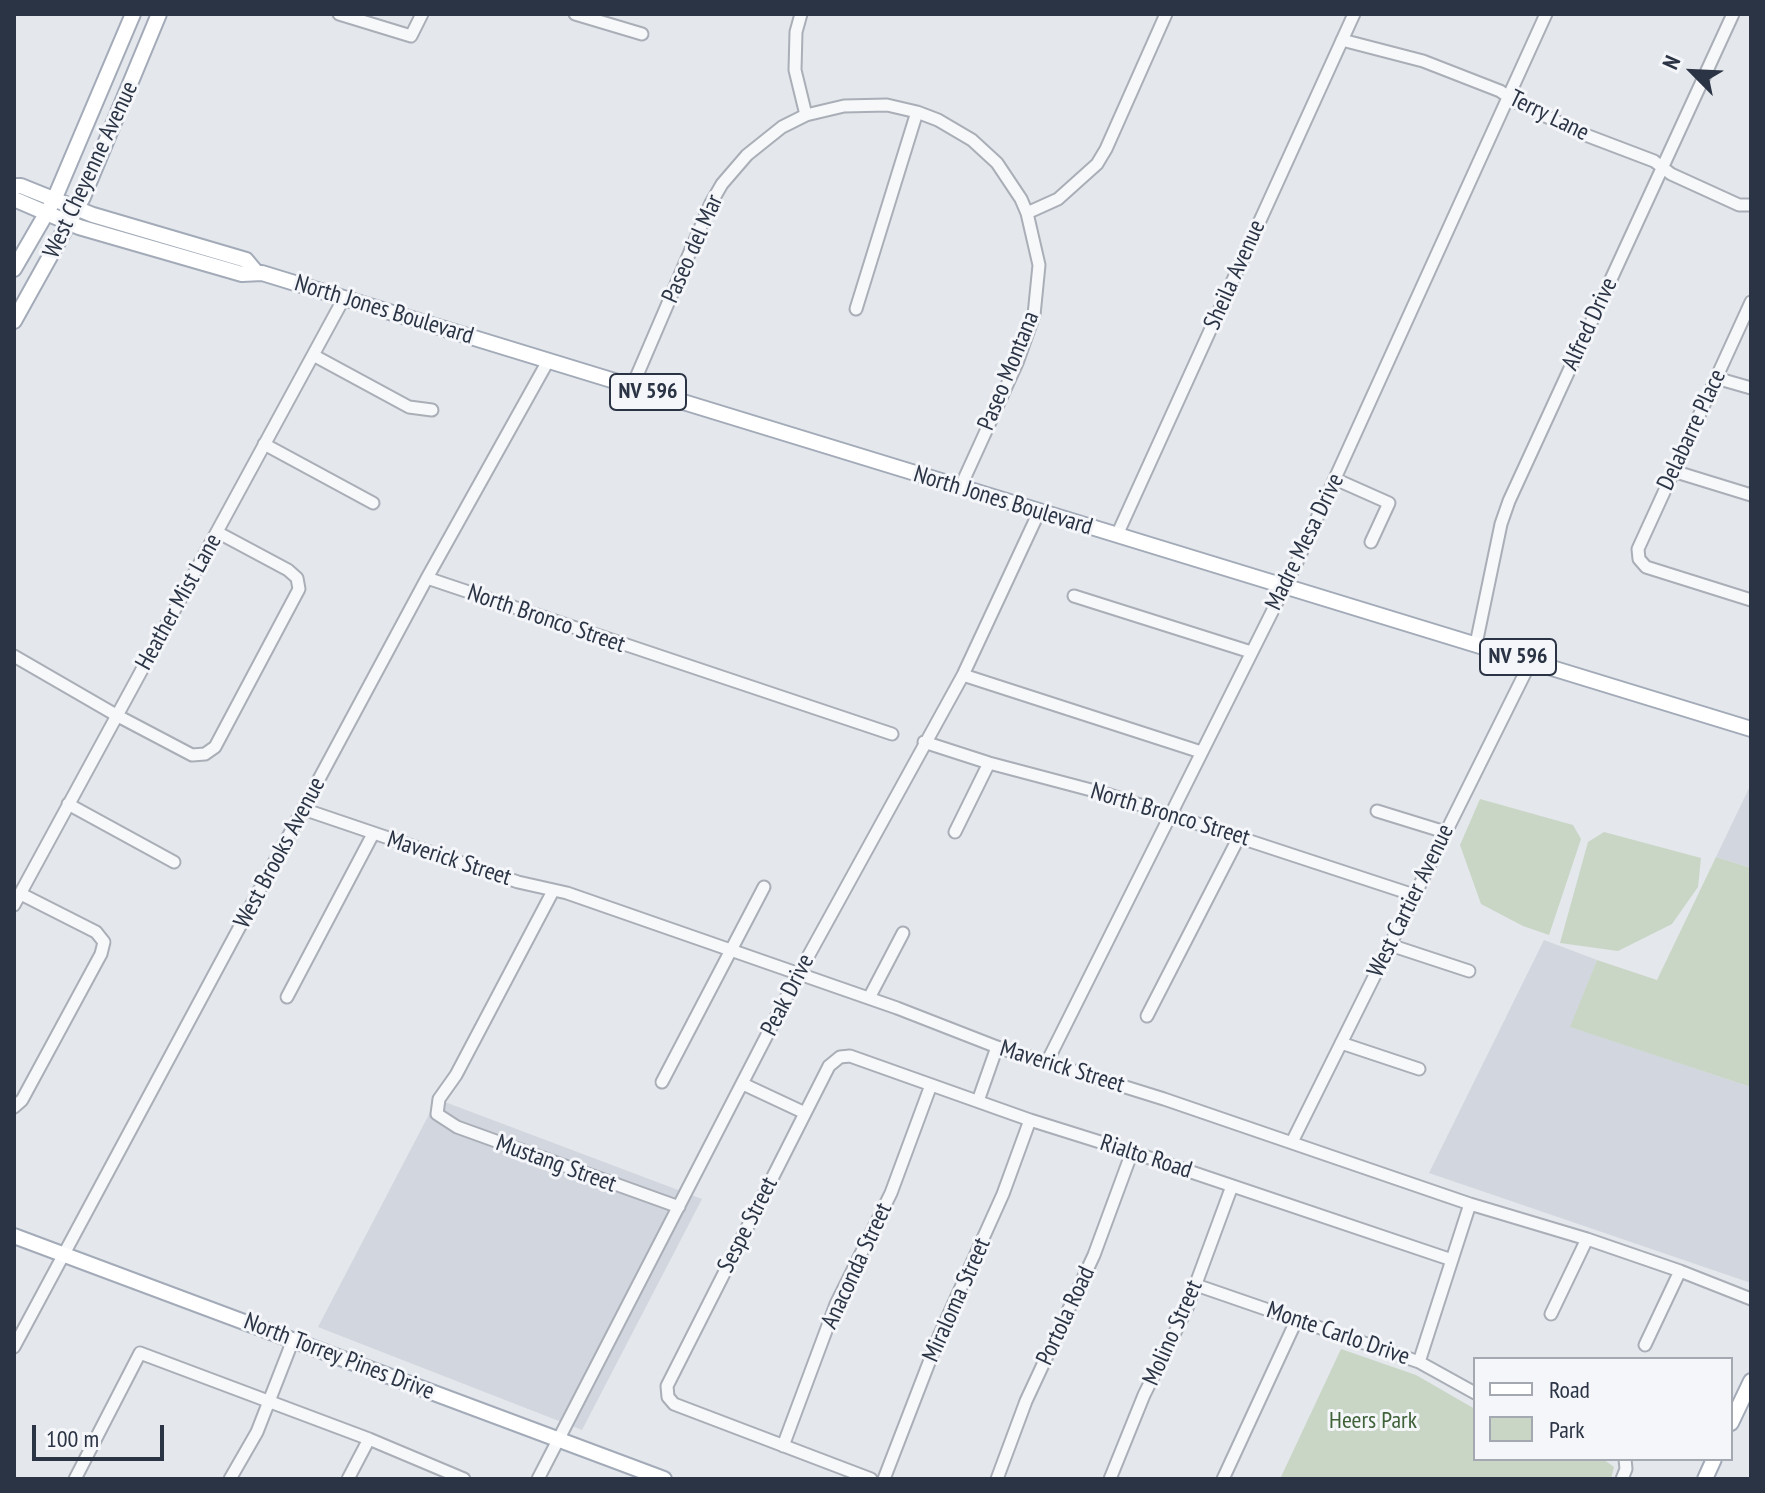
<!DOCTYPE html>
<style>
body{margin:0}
#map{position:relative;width:1765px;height:1493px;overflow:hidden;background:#e4e7ec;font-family:"PT Sans Narrow",sans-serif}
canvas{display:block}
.frame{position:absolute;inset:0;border:16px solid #2b3445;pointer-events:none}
.legend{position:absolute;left:1473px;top:1357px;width:260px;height:104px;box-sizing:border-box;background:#f4f6f9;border:2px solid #a4a8b1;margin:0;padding:10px 14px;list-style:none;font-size:24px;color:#2b3445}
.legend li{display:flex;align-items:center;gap:16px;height:40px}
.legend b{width:40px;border:2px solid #a4a8b1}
.north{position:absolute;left:1653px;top:32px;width:80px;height:80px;-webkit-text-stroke:6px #f4f6f9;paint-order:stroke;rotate:294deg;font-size:22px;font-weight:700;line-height:32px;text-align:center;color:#2b3445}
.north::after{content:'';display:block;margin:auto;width:28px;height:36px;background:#2b3445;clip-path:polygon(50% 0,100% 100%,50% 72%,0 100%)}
.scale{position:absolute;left:32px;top:1425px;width:132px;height:36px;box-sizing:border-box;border:4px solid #2b3445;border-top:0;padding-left:10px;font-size:24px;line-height:28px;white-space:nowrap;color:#2b3445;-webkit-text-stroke:6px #f4f6f9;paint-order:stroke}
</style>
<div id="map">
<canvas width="1765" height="1493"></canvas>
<div class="frame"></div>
<ul class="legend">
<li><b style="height:10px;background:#fff"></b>Road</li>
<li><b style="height:22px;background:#c9d6c5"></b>Park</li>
</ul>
<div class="north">N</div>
<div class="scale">100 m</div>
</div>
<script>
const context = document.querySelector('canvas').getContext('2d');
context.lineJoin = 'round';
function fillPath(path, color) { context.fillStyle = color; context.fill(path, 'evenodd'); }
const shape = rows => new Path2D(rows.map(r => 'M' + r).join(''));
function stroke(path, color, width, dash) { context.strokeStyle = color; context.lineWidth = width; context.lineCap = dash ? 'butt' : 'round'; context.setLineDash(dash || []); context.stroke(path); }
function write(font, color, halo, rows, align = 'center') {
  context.font = font + ' "PT Sans Narrow",sans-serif'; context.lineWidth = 6; context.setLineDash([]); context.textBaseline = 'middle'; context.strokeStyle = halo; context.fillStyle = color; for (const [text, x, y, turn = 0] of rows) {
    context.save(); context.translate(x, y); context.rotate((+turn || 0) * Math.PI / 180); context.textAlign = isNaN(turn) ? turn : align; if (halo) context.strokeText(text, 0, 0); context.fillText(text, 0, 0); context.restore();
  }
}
fillPath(shape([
 [1751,784,1751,868,1716,857],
 [1544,940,1597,960,1571,1027,1751,1087,1751,1283,1429,1173],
 [437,1099,702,1199,582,1430,318,1327]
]), '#d2d6de');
fillPath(shape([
 [1480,799,1573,825,1581,839,1549,935,1523,926,1481,904,1460,845],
 [1604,832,1701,858,1698,887,1672,924,1618,951,1560,943,1588,842],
 [1716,857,1751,868,1751,1087,1570,1027,1597,960,1657,980],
 [1341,1349,1416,1375,1475,1409,1475,1459,1603,1459,1614,1467,1611,1479,1280,1479]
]), '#c9d6c5');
const minor = shape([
 [339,14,411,36,422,14],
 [575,14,642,34],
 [801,14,796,32,795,70,806,115],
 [1342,40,1423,61,1500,91,1516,102,1583,134,1654,161,1671,174,1739,205,1751,205],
 [1027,213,1058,199,1097,164,1106,149,1166,14],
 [1751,302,1638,549,1639,559,1646,567,1751,600],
 [856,309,917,112],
 [313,355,409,407,432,410],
 [1716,378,1751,388],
 [632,387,711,203,722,184,747,155,782,127,806,115,844,106,887,105,917,112,938,120,972,140,997,163,1021,199,1027,213,1039,265,1034,315,1017,363,960,488],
 [264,444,373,503],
 [1673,471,1751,495],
 [1335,479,1389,503,1371,542],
 [1117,535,1354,14],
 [427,578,892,734],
 [1074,596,1251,652],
 [1476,644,1501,524,1509,501,1733,14],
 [14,656,116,715,192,755,205,754,215,747,299,589,297,578,288,570,217,532],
 [963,675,1201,752],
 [924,742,989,763,1110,795,1414,895],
 [68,804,174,862],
 [303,809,518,882,567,893,897,1008,997,1047,1164,1099,1470,1204,1587,1239,1680,1271,1751,1299],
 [1377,811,1445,832],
 [955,832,989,763],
 [553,891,456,1075,439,1099,437,1114,457,1127,679,1207],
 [14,905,344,298],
 [1390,945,1469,971],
 [287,997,373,834],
 [869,998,903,933],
 [1147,1016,1239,837],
 [1341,1043,1419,1069],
 [1047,1062,1297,562,1546,14],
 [662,1082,764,887],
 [743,1084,805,1113],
 [978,1101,997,1047],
 [14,1107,22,1100,101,954,104,942,96,932,21,894],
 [1292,1142,1531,661],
 [1196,1285,1419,1362,1475,1393],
 [1551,1314,1587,1239],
 [1645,1345,1680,1271],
 [14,1347,427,578,548,361],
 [1419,1362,1470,1204],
 [783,1446,836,1304,891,1193,931,1085],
 [75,1479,140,1353,369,1439,464,1479],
 [230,1479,257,1432,293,1340],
 [348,1479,369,1439],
 [538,1479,799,973,963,675,1039,512],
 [871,1479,674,1404,668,1397,667,1386,829,1066,840,1057,850,1056,1030,1120,1132,1152,1452,1260],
 [884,1479,940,1334,1003,1194,1030,1120],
 [997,1479,1026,1401,1094,1255,1132,1152],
 [1110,1479,1144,1395,1187,1308,1232,1186],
 [1223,1479,1297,1319],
 [1622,1479,1626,1469,1625,1459]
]);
const major = shape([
 [14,186,21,186,93,215,246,260,256,272],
 [14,199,79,227,242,274,262,273,1751,729],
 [14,269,54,200,133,14],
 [14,321,83,197,159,14],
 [14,1236,664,1479],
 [1731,1423,1751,1381],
 [1705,1479,1714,1459]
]);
stroke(minor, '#a9aeb7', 15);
stroke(major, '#a3abb8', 18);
stroke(minor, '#f7f8fa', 11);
stroke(major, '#fff', 14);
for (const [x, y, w] of [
 [648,392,76],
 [1518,657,76]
]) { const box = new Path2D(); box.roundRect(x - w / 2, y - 18, w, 36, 6); context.fillStyle = '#f4f6f9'; context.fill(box); stroke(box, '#2b3445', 2); }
write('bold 22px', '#2b3445', null, [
 ["NV 596",648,392],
 ["NV 596",1518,657]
]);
write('24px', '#2b3445', '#f4f6f9', [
 ["Terry Lane",1549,116,26],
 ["West Cheyenne Avenue",91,170,-65],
 ["Paseo del Mar",693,249,-66],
 ["Sheila Avenue",1235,275,-66],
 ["North Jones Boulevard",384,310,17],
 ["Alfred Drive",1590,324,-65],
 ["Paseo Montana",1009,371,-68],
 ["Delabarre Place",1692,430,-65],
 ["North Jones Boulevard",1003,501,17],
 ["Madre Mesa Drive",1305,542,-64],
 ["Heather Mist Lane",179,602,-61],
 ["North Bronco Street",546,619,19],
 ["North Bronco Street",1170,815,17],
 ["West Brooks Avenue",280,853,-62],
 ["Maverick Street",449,859,18],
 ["West Cartier Avenue",1411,901,-64],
 ["Peak Drive",788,995,-63],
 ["Maverick Street",1062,1067,17],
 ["Rialto Road",1146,1157,18],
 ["Mustang Street",556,1164,20],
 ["Sespe Street",748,1225,-63],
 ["Anaconda Street",857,1266,-65],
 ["Miraloma Street",957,1300,-66],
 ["Portola Road",1066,1316,-65],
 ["Molino Street",1173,1333,-66],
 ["Monte Carlo Drive",1338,1334,19],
 ["North Torrey Pines Drive",339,1357,21]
]);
write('24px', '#3f6138', '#f4f6f9', [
 ["Heers Park",1373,1421]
]);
</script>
